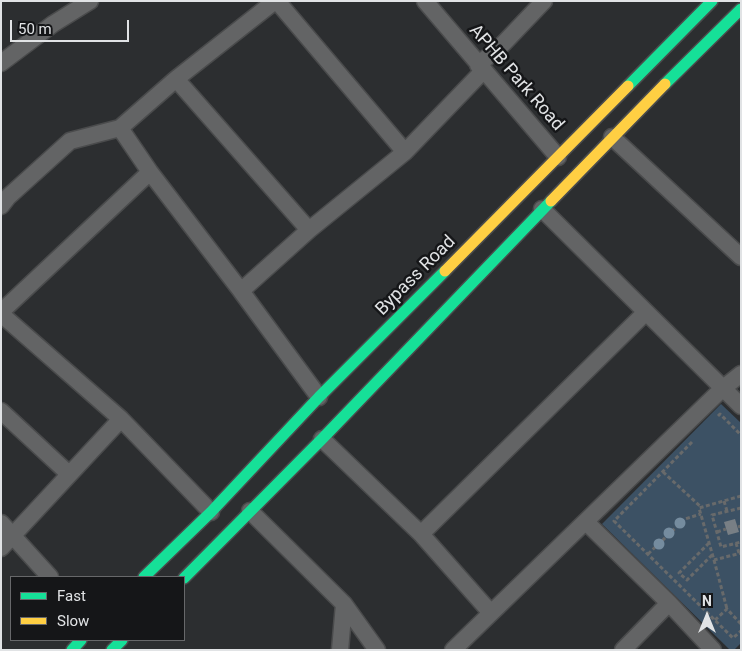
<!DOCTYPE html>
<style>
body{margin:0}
#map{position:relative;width:742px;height:651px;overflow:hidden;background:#2c2e30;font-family:Roboto,sans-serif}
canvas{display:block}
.frame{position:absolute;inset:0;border:2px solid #e1e3e5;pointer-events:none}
.legend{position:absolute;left:10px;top:576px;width:175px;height:65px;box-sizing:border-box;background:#151618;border:1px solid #67686a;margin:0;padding:6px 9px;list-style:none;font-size:15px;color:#e1e3e5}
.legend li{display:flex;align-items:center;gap:10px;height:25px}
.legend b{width:25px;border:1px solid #67686a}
.north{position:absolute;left:682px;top:591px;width:50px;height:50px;-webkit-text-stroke:4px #151618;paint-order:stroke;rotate:0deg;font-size:14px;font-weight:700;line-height:20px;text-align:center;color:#e1e3e5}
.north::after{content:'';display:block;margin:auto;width:18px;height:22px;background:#e1e3e5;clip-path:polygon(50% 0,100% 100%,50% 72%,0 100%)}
.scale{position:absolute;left:10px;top:20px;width:119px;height:22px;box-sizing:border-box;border:2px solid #e1e3e5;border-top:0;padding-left:6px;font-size:15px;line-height:18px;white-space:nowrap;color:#e1e3e5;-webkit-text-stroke:4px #151618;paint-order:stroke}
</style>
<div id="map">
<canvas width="742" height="651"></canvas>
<div class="frame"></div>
<ul class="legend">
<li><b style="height:6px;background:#16e098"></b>Fast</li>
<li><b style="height:6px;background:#ffcf43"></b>Slow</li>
</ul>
<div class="north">N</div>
<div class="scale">50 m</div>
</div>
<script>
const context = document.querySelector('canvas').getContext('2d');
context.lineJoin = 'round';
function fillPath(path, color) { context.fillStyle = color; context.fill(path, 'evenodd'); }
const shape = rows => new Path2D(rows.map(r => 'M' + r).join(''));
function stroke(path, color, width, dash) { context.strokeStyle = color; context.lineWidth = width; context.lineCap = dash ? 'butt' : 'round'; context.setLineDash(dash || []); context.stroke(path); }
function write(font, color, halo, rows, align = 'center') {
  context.font = font + ' Roboto,sans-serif'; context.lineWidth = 5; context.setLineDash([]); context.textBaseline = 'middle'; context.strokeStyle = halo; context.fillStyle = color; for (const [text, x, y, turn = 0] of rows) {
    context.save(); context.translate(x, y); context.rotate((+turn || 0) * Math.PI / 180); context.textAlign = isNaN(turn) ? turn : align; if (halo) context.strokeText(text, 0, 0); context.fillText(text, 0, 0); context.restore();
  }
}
fillPath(shape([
 [721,404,741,423,741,643,734,650,730,650,602,524]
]), '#3c5164');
fillPath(shape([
 [735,519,739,532,728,535,724,522]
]), '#787f85');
const street = shape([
 [275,1,176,79,120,128,150,172,241,291,309,230,405,152,483,71],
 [277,1,405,152],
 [425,1,558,157],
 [1,63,53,24,90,1],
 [478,65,503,44,544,1],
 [176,79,309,230],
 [612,137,741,257],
 [1,206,8,197,70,141,120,128],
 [542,209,741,406],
 [241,291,319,397],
 [1,312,150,172],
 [1,314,121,419,211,512],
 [1,411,69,474],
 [322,439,421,534,646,312],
 [250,511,344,604,377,650],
 [586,522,669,603],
 [1,523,50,577],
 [421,534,491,613],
 [1,548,121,419],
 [340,650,344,604],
 [453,650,722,389,741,374],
 [623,650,669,603,713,650]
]);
const fast = shape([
 [665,84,741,9],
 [628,86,712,1],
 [144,577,211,512,319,397,445,271],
 [184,578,322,439,551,201],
 [72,650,81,640],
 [112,650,122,640]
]);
const slow = shape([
 [551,201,665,84],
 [445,271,628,86]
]);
stroke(street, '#4a4b4c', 19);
stroke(fast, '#4a4b4c', 14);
stroke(slow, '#4a4b4c', 14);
stroke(shape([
 [718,416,720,414,741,435],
 [692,442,614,521,733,638,741,631],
 [663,472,701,507],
 [741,496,699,508,714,560,741,553],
 [724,501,727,511],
 [741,508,712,515,721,547,741,542],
 [738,527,741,526],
 [717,532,726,529],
 [709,543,679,573,687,580,712,555],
 [736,543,739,553],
 [648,554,685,519,701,514],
 [714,560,727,609],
 [715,620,727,609,741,624]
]), '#686a6b', 3, [4, 2.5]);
stroke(street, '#636465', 16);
stroke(fast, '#16e098', 11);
stroke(slow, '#ffcf43', 11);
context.fillStyle = '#758c9f';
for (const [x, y] of [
 [680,523],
 [669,533],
 [659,544]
]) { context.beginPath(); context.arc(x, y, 5.5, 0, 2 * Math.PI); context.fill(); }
write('18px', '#e1e3e5', '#151618', [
 ["APHB Park Road",516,78,49],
 ["Bypass Road",416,276,-45]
]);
</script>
